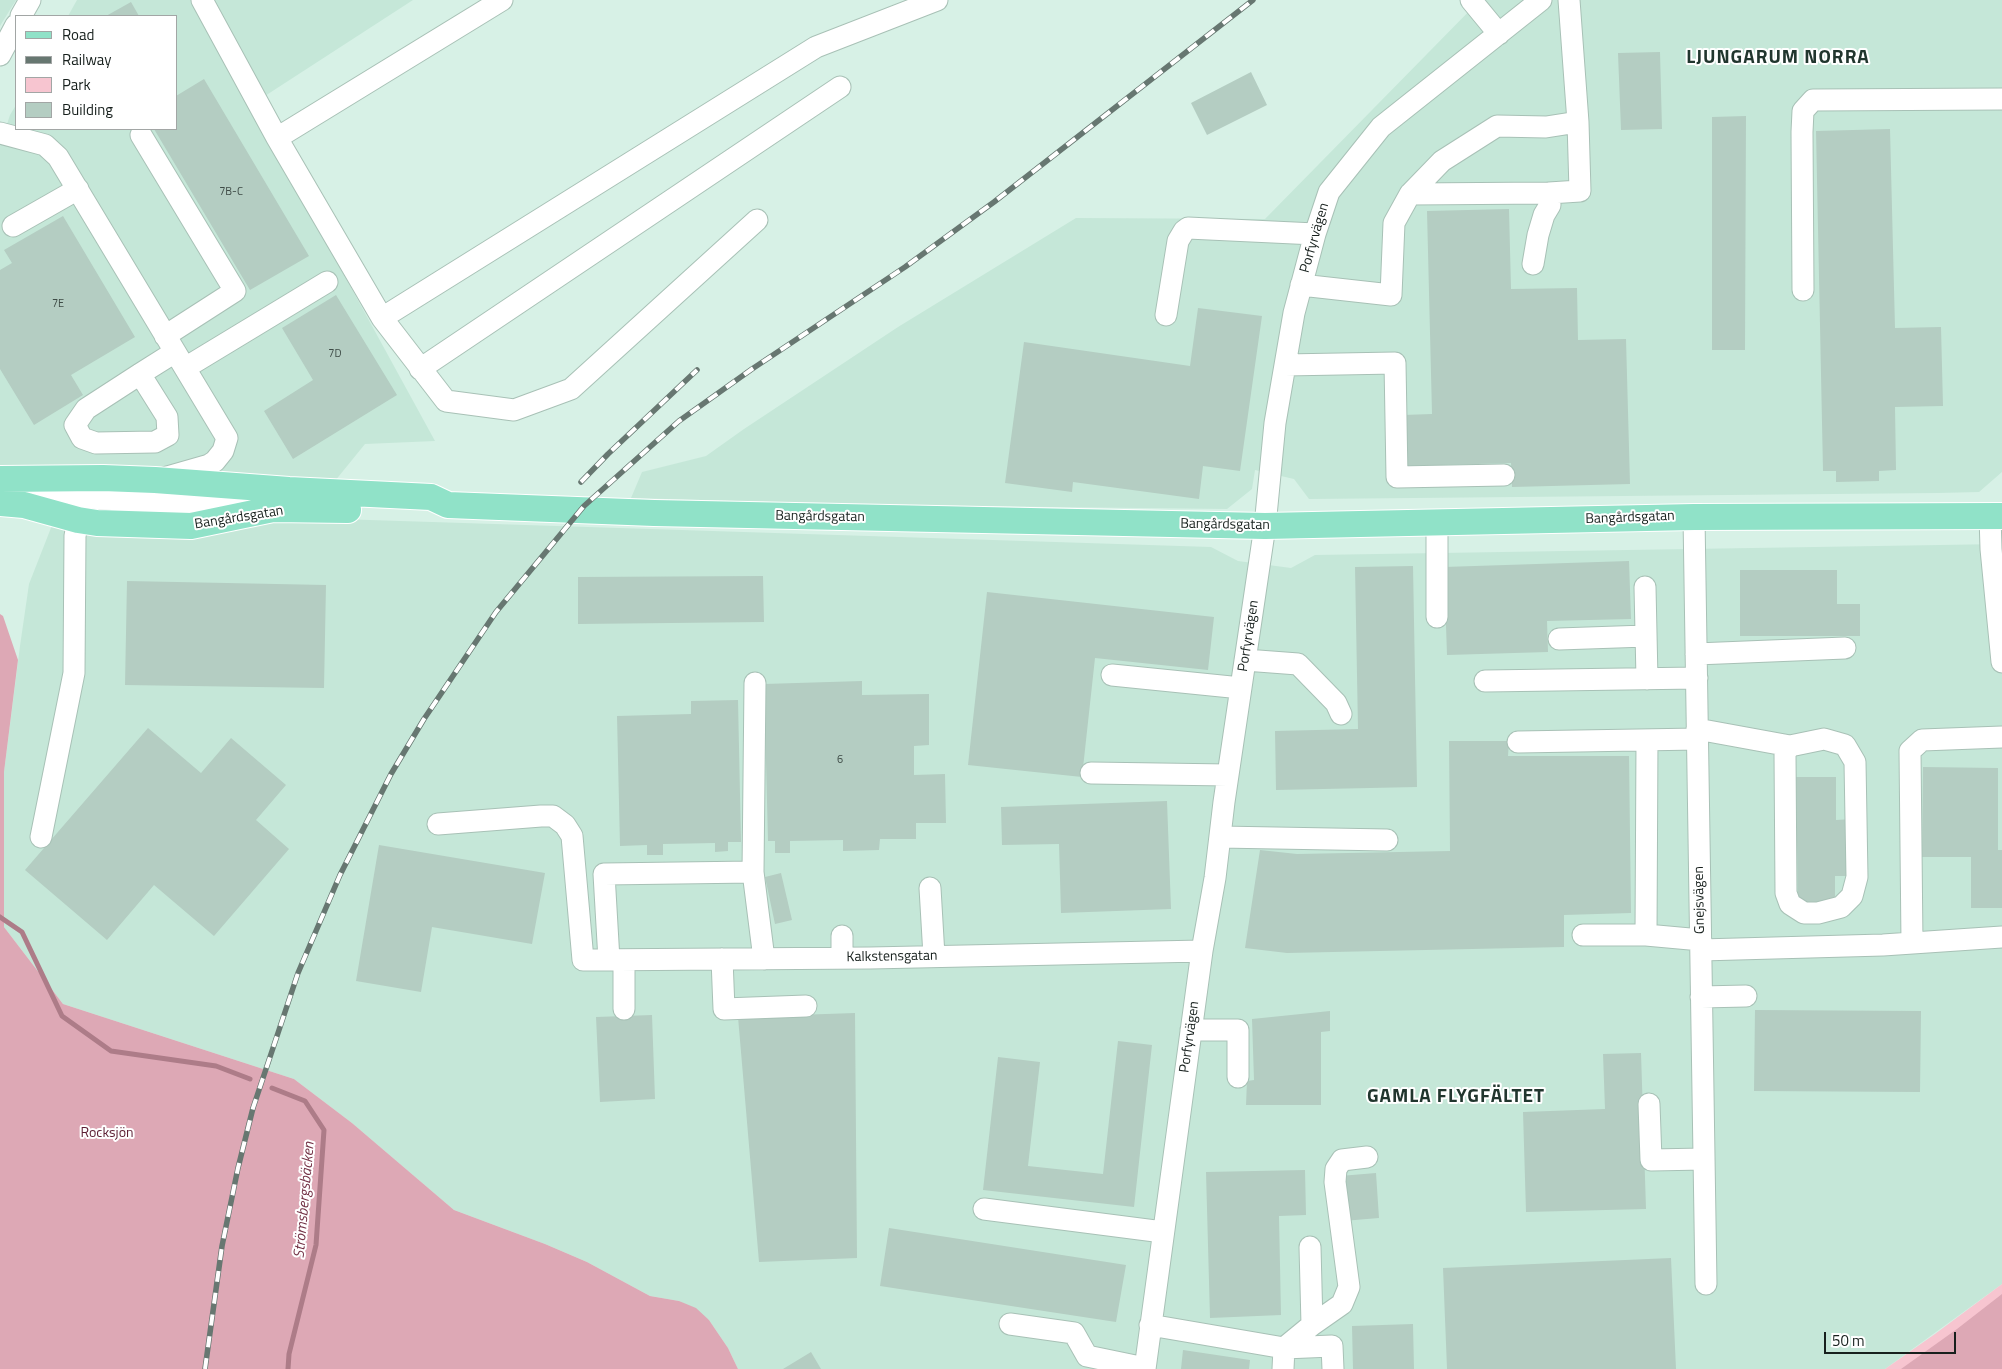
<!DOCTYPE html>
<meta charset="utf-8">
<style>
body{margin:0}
#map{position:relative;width:2002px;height:1369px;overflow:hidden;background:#d7f1e6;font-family:"Titillium Web",sans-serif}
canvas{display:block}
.legend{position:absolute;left:15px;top:15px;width:162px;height:115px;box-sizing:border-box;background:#fff;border:1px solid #a2a6a5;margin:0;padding:6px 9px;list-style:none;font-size:15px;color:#17201d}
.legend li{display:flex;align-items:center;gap:10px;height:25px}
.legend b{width:25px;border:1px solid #a2a6a5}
.scale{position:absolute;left:1824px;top:1332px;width:132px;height:22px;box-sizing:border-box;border:2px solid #17201d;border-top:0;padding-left:6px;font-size:15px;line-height:18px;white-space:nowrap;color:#17201d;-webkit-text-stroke:4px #fff;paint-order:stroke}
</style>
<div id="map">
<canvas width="2002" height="1369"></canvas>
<ul class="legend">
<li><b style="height:6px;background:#90e2c8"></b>Road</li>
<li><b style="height:6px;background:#677771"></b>Railway</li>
<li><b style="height:14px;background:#f7c5d0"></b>Park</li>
<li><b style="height:14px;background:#b4cdc2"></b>Building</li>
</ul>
<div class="scale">50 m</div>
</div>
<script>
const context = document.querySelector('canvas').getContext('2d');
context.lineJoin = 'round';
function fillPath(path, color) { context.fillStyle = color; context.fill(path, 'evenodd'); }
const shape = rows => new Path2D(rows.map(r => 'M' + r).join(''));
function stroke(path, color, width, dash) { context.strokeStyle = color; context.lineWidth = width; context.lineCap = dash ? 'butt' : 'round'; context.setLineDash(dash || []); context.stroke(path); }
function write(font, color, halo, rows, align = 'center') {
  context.font = font + ' "Titillium Web",sans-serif'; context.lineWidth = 4; context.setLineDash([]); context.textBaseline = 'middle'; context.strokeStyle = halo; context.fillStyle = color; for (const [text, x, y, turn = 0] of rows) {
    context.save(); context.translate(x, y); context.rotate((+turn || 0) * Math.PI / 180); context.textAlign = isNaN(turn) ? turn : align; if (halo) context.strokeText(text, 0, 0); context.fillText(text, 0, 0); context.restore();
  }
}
fillPath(shape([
 [0,0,16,0,0,26],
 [77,0,413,0,251,105,435,441,365,444,326,492,0,476,0,146,10,115,16,105,16,129,176,129,176,16,68,16],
 [1480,0,2002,0,2002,472,1979,492,1938,493,1309,499,1294,479,1255,470,1252,489,1227,509,874,505,631,498,642,472,706,456,744,429,898,327,1076,218,1265,219],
 [58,510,1211,547,1238,561,1291,568,1315,555,2002,544,2002,1284,1885,1369,738,1369,728,1348,709,1320,679,1301,650,1296,587,1262,545,1244,454,1210,352,1123,294,1079,63,1004,4,927,4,772,20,646,29,584]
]), '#c5e7d8');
fillPath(shape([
 [2002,1284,2002,1369,1885,1369,1935,1334]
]), '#f7c5d0');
fillPath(shape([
 [0,614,3,616,18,660,4,772,4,927,63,1004,294,1079,352,1123,454,1210,545,1244,587,1262,650,1296,679,1301,696,1308,709,1320,728,1348,738,1369,0,1369],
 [2002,1294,2002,1369,1901,1369,1957,1329]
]), '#dda8b5');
stroke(shape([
 [0,917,22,932,62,1016,111,1051,216,1066,250,1079],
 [272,1088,305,1101,324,1130,316,1245,289,1354,288,1369]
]), '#ad7c88', 5);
fillPath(shape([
 [131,2,139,16,106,16],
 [1660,52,1662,129,1621,130,1618,53],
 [1251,72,1267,105,1207,135,1191,103],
 [204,79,309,256,250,290,154,129,176,129,176,96],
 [1746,116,1745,350,1712,350,1712,117],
 [1890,129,1895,328,1941,327,1943,406,1895,407,1896,470,1879,471,1879,481,1836,482,1836,471,1823,471,1816,131],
 [1509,209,1511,289,1577,288,1578,340,1626,339,1630,484,1512,487,1511,463,1404,466,1403,415,1432,414,1427,211],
 [63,216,135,337,71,375,83,395,34,425,0,369,0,270,12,263,4,250],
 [336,295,397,395,293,459,264,411,313,380,282,328],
 [1198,308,1262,316,1240,471,1203,466,1199,499,1073,482,1072,492,1005,483,1024,342,1190,366],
 [1629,561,1631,619,1547,621,1548,652,1447,655,1444,567],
 [1413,566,1417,787,1276,790,1275,731,1358,729,1355,567],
 [1740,570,1837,570,1837,604,1860,604,1860,636,1740,636],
 [763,576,764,622,578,624,578,577],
 [127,581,326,585,324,688,125,685],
 [987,592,1214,617,1208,670,1095,658,1082,777,968,765],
 [862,681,862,695,929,694,929,745,914,746,914,775,945,774,946,823,916,823,916,839,880,839,879,850,843,851,843,840,790,841,790,853,775,853,775,841,768,841,764,684],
 [738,700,741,842,728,842,728,851,715,852,715,843,663,844,663,855,647,855,647,845,620,846,617,716,691,714,691,701],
 [148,728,201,773,231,738,286,785,256,820,289,849,214,936,154,885,107,940,25,870],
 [1449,741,1509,741,1508,756,1629,756,1631,913,1564,915,1564,947,1287,953,1245,948,1260,850,1297,854,1450,851],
 [1923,767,1998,768,1998,850,2002,850,2002,908,1971,908,1971,857,1922,857],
 [1796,777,1836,777,1836,820,1852,819,1853,876,1835,876,1835,905,1798,906],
 [1167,801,1171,909,1061,913,1059,844,1002,845,1001,807],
 [379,845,545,873,532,944,432,927,421,992,356,981],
 [781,873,792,920,775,924,765,877],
 [1755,1010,1921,1011,1920,1092,1754,1091],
 [1330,1011,1330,1031,1321,1032,1321,1105,1246,1105,1247,1081,1254,1080,1252,1019],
 [855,1013,857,1258,759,1262,738,1017],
 [652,1015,655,1099,600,1102,596,1017],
 [1118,1041,1152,1045,1134,1207,983,1190,998,1057,1040,1062,1028,1166,1103,1174],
 [1641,1053,1646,1209,1526,1212,1523,1112,1605,1109,1603,1054],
 [1305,1170,1306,1215,1279,1216,1281,1315,1210,1318,1206,1172],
 [1376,1173,1379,1218,1343,1221,1340,1176],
 [889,1228,1126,1265,1116,1322,880,1286],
 [1671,1258,1676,1369,1447,1369,1443,1268],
 [1413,1324,1414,1369,1353,1369,1352,1326],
 [1183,1350,1250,1360,1249,1369,1181,1369],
 [811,1352,821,1369,783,1369]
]), '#b4cdc2');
const minor = shape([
 [202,0,277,138,382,318,446,401,514,410,571,389,757,220],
 [1471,0,1499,34],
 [21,16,30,0],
 [0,55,16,25],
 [0,133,45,145,58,157,227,438,223,451,215,461,209,465,167,477],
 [141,135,235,291,165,336],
 [277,138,502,0],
 [1549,193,1580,191,1578,122],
 [1410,194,1442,161,1497,126,1546,127,1578,122,1569,0],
 [13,226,78,189],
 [1301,285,1391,295,1394,223,1410,194,1549,193,1550,205,1544,215,1538,235,1533,264],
 [1803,290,1802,132,1803,111,1813,100,2002,99],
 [1166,315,1178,241,1184,231,1188,228,1315,234],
 [382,318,816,47,937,0],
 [1285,365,1395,363,1397,477,1504,475],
 [185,368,327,282],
 [420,369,840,87],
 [140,374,167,417,168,435,155,442,96,443,82,438,75,425,86,409,140,374,175,352],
 [32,483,73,496,89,498,136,501,264,503],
 [1990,516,1991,549,2002,662],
 [1694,517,1706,1284],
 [1437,522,1437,617],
 [1645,587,1647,679],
 [1559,639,1646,636],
 [1696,654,1845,648],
 [1245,660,1298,664,1336,703,1341,714],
 [1112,675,1241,688],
 [1485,681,1697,678],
 [755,683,753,872,764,959],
 [1697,729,1790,746,1785,753,1786,893,1790,904,1804,913,1818,913,1841,907,1852,896,1857,877,1855,762,1845,745,1824,739,1790,746],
 [1647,740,1646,935,1701,940],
 [1518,742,1698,739],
 [1091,773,1228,775],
 [438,824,541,816,553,816,565,825,572,836,583,960,870,958,1202,951],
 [41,837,74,673,75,536,78,520],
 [1220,837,1387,840],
 [930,888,934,956],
 [1583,935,1646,935],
 [842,936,842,958],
 [1912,943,1910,751,1922,740,2002,737],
 [1701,950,1883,945,2002,937],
 [722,959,724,1009,806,1006],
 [609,960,604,874,753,872],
 [624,960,624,1009],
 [1701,997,1746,996],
 [1191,1030,1238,1030,1238,1077],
 [1649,1104,1651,1160,1704,1159],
 [984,1209,1163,1232],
 [1010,1324,1074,1333,1087,1356,1145,1368],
 [1150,1325,1284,1348,1283,1369],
 [1312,1325,1342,1304,1349,1287,1335,1182,1336,1169,1342,1160,1367,1157],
 [1284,1348,1312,1325,1310,1247],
 [1284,1348,1332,1346,1333,1369],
 [1145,1369,1202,951,1215,878,1224,802,1265,526,1275,423,1294,313,1315,234,1329,192,1381,127,1541,0]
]);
const major = shape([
 [0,479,103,478,155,480,289,490,431,497,448,505,654,513,1265,526,1694,517,2002,516],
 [0,503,24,505,78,520,97,523,191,526,273,509,348,510]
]);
stroke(minor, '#a8c1b6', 23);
stroke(major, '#fff', 28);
stroke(minor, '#fff', 21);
stroke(major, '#90e2c8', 26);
const rail = shape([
 [581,482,608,454,697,370],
 [205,1369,222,1246,238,1168,253,1108,298,973,340,875,391,774,424,719,496,612,584,506,679,421,752,369,905,267,994,202,1253,0]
]);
stroke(rail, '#677771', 5.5);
stroke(rail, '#fff', 4, [11]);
write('11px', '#3e4b46', null, [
 ["7B-C",231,192],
 ["7E",58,304],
 ["7D",335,354],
 ["6",840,760]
]);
write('14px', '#17201d', '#fff', [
 ["Porfyrvägen",1315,238,-74],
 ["Bangårdsgatan",820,517,1],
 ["Bangårdsgatan",239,518,-9],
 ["Bangårdsgatan",1630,518,-2],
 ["Bangårdsgatan",1225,525,1],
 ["Porfyrvägen",1249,636,-81],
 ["Gnejsvägen",1700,900,-91],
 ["Kalkstensgatan",892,957,-1],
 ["Porfyrvägen",1190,1037,-82]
]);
write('14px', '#5b1d32', '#fff', [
 ["Rocksjön",107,1134]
]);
write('italic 15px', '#733246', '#fff', [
 ["Strömsbergsbäcken",305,1200,-85]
]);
context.letterSpacing = '1px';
write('bold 19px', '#21362e', '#fff', [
 ["LJUNGARUM NORRA",1778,58],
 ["GAMLA FLYGFÄLTET",1456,1097]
]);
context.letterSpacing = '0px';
</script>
